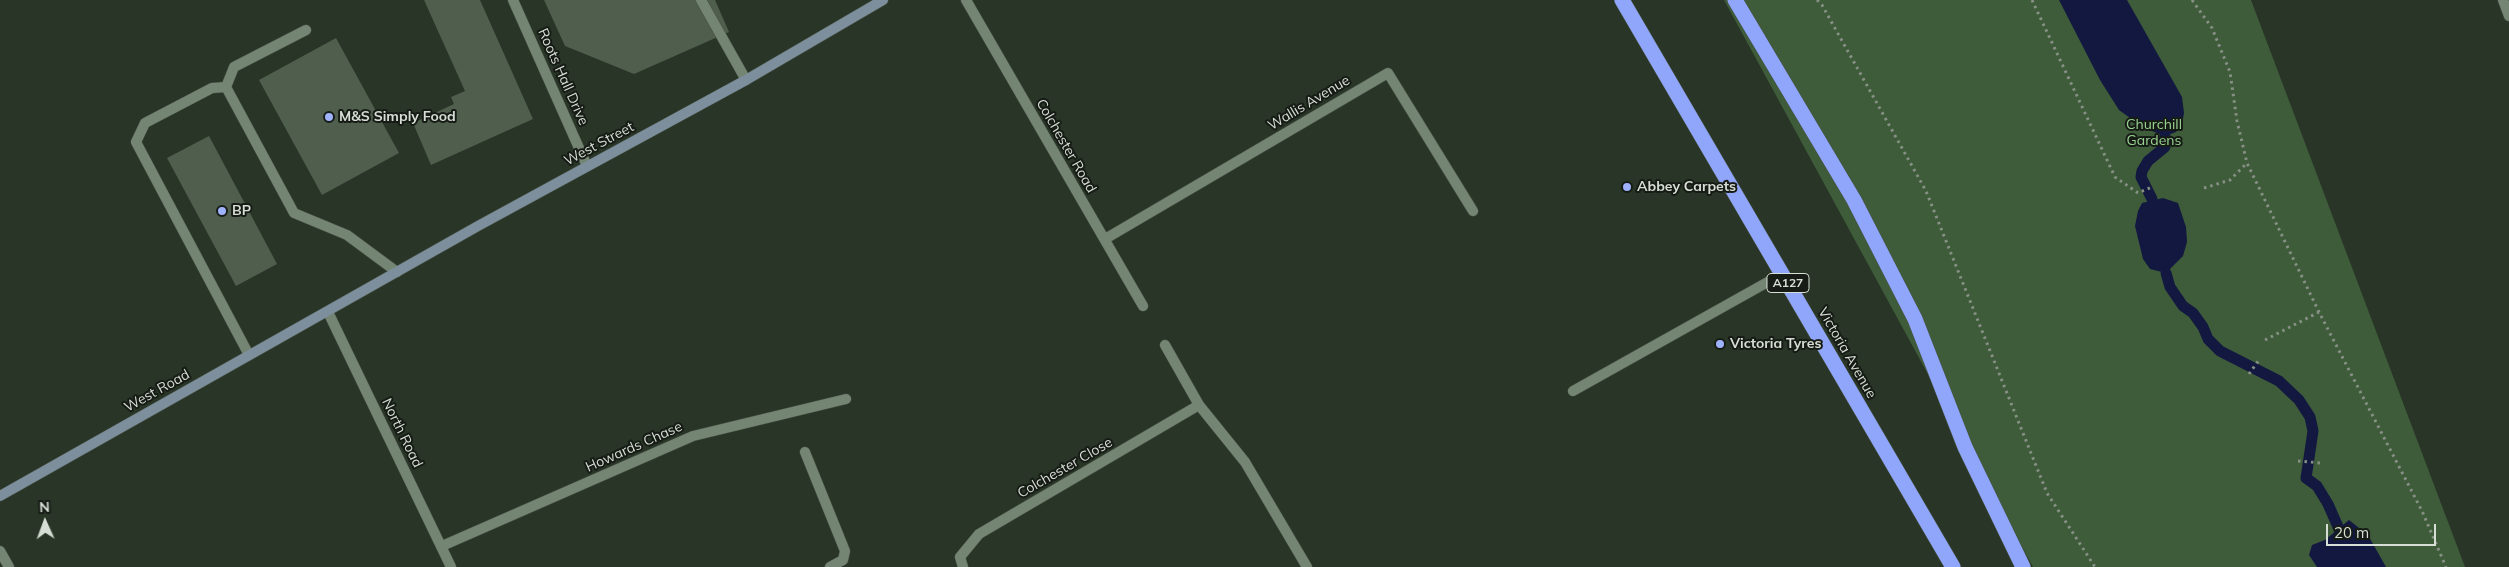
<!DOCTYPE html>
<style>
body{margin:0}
#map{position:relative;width:2509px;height:567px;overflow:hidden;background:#293627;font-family:Mulish,sans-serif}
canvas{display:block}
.north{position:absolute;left:20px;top:497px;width:50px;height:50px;-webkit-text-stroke:4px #161c15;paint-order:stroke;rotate:358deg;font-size:14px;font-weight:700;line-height:20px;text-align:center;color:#d6ded5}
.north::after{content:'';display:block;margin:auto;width:18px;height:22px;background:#d6ded5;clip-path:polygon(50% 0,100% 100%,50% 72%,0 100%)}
.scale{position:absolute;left:2326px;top:524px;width:110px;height:22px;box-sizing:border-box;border:2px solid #d6ded5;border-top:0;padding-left:6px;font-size:15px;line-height:18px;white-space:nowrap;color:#d6ded5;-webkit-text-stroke:4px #161c15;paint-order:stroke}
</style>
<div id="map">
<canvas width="2509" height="567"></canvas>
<div class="north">N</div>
<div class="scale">20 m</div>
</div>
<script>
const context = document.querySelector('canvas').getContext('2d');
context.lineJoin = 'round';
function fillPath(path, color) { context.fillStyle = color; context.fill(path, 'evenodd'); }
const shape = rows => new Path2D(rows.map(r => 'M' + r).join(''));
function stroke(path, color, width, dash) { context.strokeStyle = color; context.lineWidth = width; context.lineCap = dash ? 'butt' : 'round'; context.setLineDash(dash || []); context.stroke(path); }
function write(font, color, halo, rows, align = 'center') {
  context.font = font + ' Mulish,sans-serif'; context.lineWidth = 4; context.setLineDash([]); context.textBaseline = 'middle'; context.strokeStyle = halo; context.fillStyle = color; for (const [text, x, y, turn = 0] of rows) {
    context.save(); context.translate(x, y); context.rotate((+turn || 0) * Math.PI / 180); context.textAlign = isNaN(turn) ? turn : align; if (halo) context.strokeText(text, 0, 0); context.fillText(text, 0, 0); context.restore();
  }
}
fillPath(shape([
 [1724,0,2251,0,2465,567,2446,567,2445,565,2445,567,2033,567]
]), '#3e5b3a');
fillPath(shape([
 [2059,0,2127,0,2182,97,2184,113,2182,124,2176,132,2165,136,2144,128,2119,110,2100,80],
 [2163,198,2178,203,2186,227,2187,242,2183,256,2166,273,2150,269,2143,259,2135,226,2138,211,2142,203],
 [2349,520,2368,535,2386,567,2317,567,2309,555,2312,545,2325,540]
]), '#121840');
stroke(shape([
 [2152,199,2141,177,2142,171,2148,161,2165,147,2165,136],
 [2166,273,2170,287,2183,306,2193,313,2203,327,2208,339,2220,351,2279,381,2299,400,2310,417,2313,431,2306,478,2317,486,2328,504,2339,529]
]), '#121840', 11);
fillPath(shape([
 [424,0,480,0,533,119,431,165,413,123,454,104,451,97,465,91],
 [544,0,715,0,729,32,634,74,565,46],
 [336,38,399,153,322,195,259,80],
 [209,136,277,264,236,286,167,158]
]), '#4f5e4d');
const lane = shape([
 [701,0,746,80],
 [226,87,234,67,306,30],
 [249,355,136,142,145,123,212,88,226,87,294,213,347,235,397,272],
 [1573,391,1782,274],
 [805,452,845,551,843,560,830,567]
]);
const street = shape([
 [513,0,587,166],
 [966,0,1143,306],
 [2503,0,2509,16],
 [1105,239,1388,73,1473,211],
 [328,312,451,567],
 [1165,345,1199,405,1245,462,1307,567],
 [442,546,693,436,846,399],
 [0,551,9,567],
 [963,567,960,557,979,534,1199,405]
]);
const secondary = shape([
 [0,496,478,226,746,80,883,0]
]);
const highway = shape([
 [1622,0,1953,567],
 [1735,0,1854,200,1915,319,1965,447,2023,567]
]);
stroke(lane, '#485347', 11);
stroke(street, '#485347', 11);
stroke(secondary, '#485347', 11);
stroke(highway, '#485347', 16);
stroke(shape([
 [1817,0,1822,5,1926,191,2047,493,2095,567],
 [2032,0,2115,177,2138,193,2152,187],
 [2192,0,2212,28,2230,72,2237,121,2247,163,2319,312,2422,511,2446,567],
 [2204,188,2230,180,2247,163],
 [2265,340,2319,312],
 [2249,374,2259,360],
 [2298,461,2321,463]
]), '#869084', 3, [2.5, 4]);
stroke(lane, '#758573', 10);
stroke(street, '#758573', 10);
stroke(secondary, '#7d8f9c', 10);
stroke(highway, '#90a6fb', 15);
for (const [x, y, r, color] of [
 [329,117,5,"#9fb3fd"],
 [1627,187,5,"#9fb3fd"],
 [222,211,5,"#9fb3fd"],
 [1720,344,5,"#9fb3fd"]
]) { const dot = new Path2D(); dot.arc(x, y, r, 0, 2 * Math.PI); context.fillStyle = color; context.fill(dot); stroke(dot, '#161c15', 2); }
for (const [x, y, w] of [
 [1788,283,42]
]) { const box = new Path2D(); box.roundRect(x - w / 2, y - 9.5, w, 19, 4); context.fillStyle = '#161c15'; context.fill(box); stroke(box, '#d6ded5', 1); }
write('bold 12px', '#d6ded5', null, [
 ["A127",1788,283]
]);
write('14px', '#d6ded5', '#161c15', [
 ["Roots Hall Drive",563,77,66],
 ["Wallis Avenue",1309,103,-31],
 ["West Street",599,144,-28],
 ["Colchester Road",1066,146,60],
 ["Victoria Avenue",1847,353,60],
 ["West Road",157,391,-29],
 ["North Road",402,433,64],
 ["Howards Chase",634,447,-24],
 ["Colchester Close",1065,468,-30]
]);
write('bold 14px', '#d6ded5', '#161c15', [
 ["M&S Simply Food",339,117],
 ["Abbey Carpets",1637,187],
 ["BP",232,211],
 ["Victoria Tyres",1730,344]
], 'left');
write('14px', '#9ad393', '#161c15', [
 ["Churchill",2154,125],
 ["Gardens",2154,141]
]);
</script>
